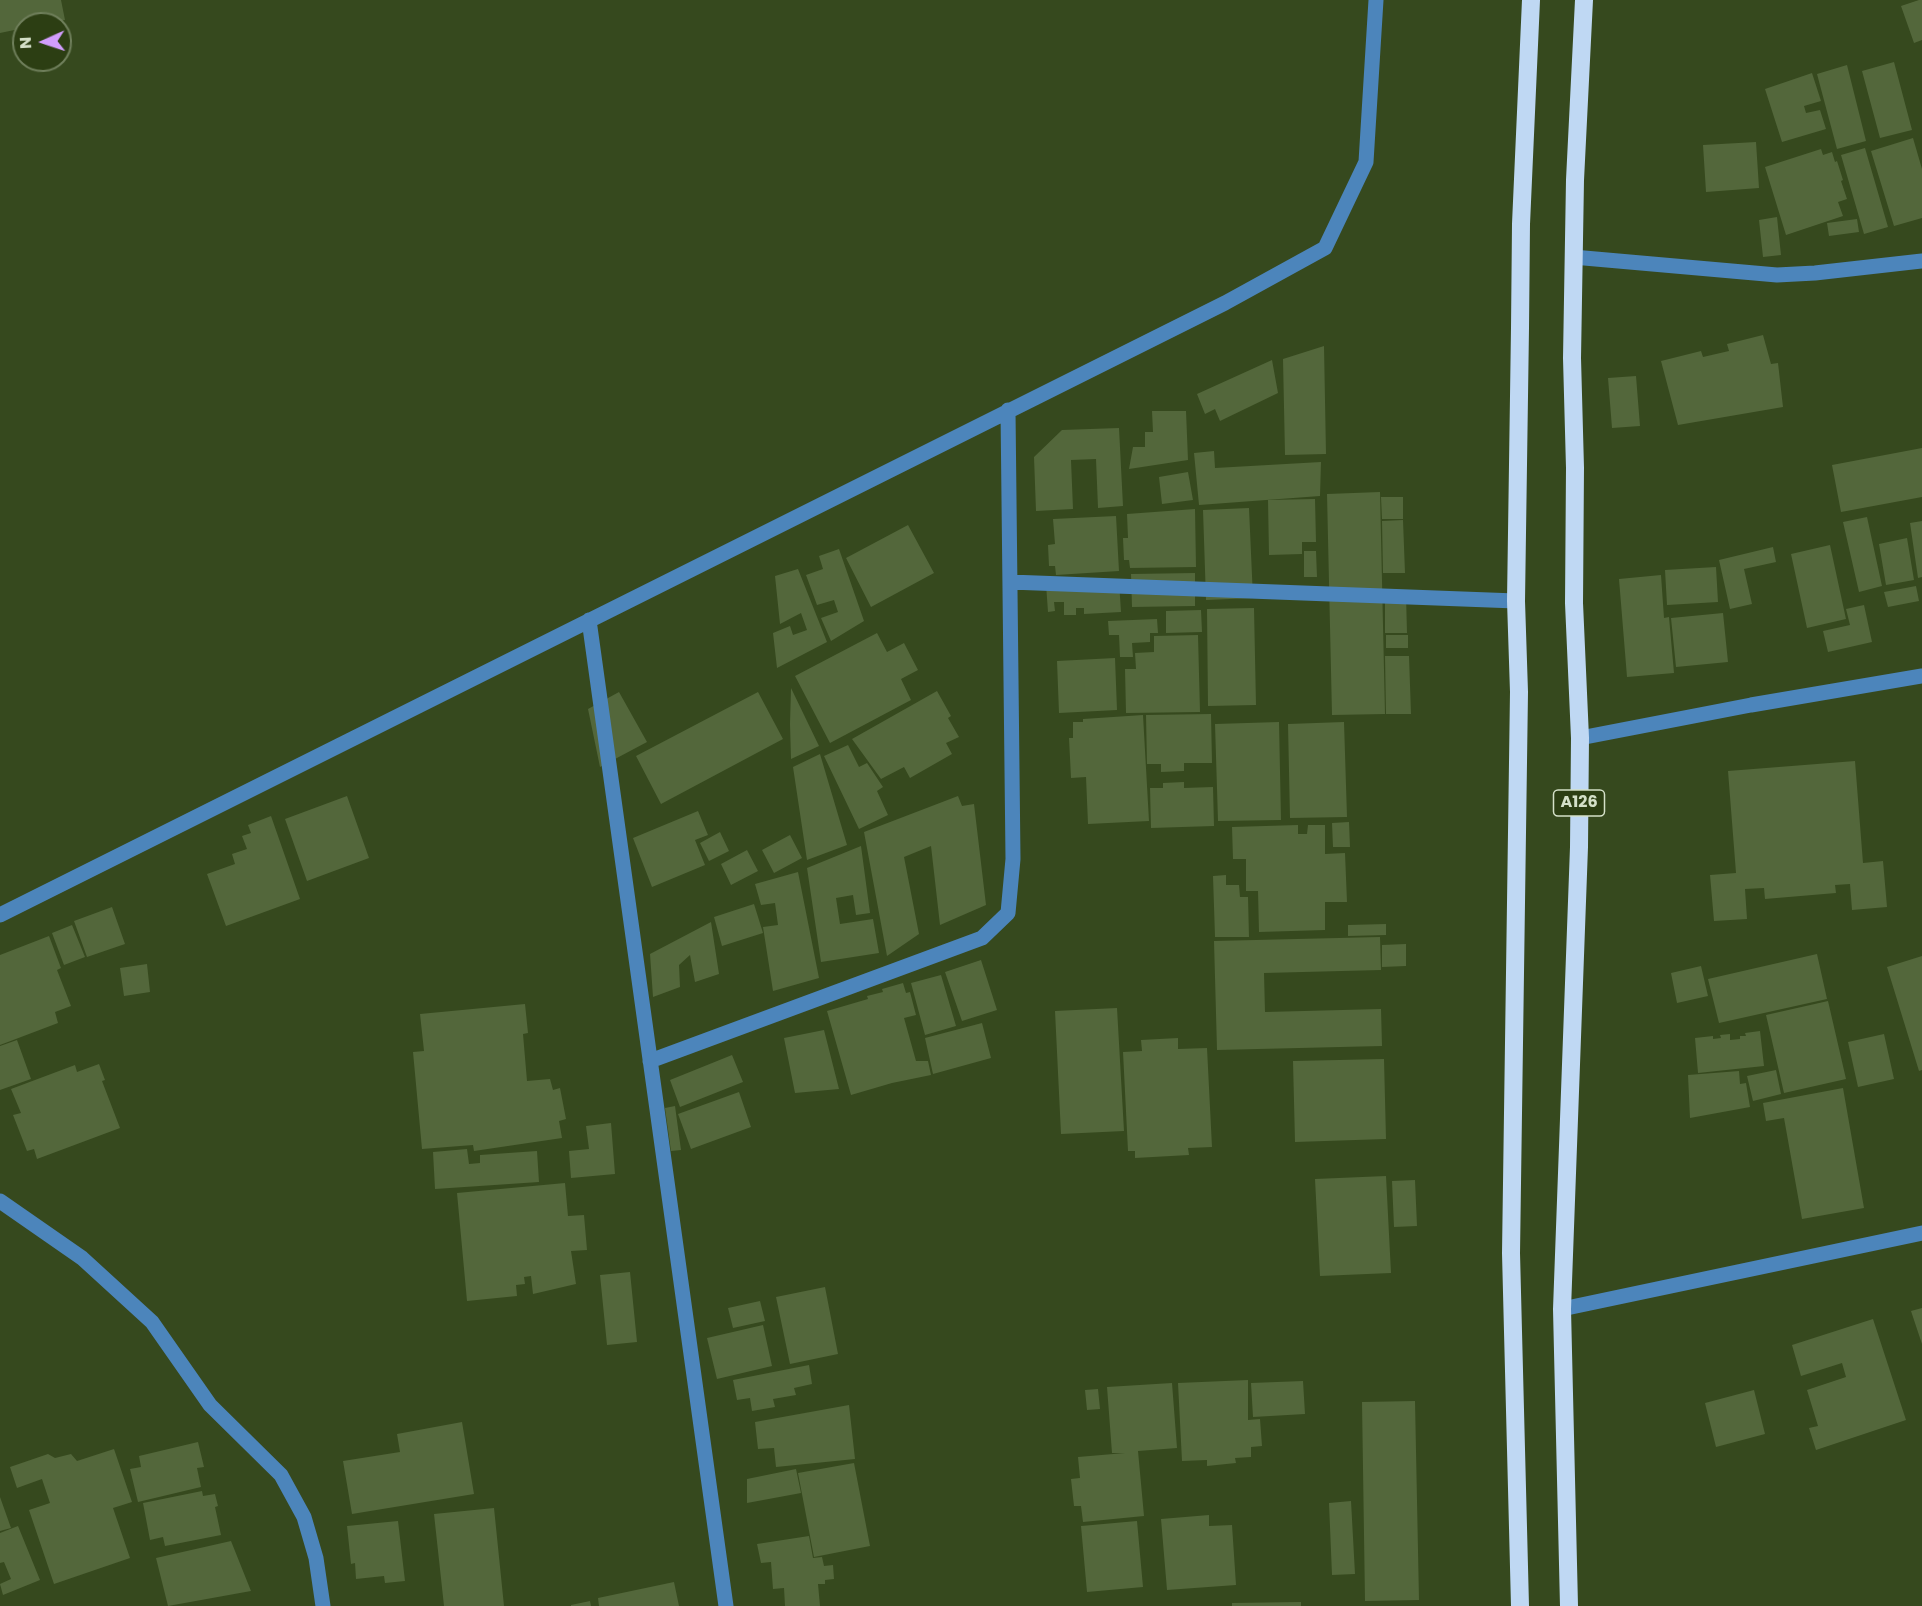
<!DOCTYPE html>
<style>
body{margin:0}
#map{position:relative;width:1922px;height:1606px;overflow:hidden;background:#36491e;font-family:Poppins,sans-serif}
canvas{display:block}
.north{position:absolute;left:12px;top:12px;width:60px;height:60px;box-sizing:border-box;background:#2c3e13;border:2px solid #6f7f5b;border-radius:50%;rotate:267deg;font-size:16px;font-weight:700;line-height:24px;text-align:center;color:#d4e0c8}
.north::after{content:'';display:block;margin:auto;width:21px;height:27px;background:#d29dfd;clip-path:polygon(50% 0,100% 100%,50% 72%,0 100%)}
</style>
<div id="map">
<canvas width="1922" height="1606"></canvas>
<div class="north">N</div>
</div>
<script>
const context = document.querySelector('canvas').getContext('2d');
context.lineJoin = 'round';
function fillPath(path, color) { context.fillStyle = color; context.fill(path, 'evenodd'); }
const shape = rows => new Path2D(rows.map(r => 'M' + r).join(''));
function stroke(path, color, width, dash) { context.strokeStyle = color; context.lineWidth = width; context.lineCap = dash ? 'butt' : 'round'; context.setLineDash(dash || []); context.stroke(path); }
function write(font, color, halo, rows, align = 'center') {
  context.font = font + ' Poppins,sans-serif'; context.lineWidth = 6; context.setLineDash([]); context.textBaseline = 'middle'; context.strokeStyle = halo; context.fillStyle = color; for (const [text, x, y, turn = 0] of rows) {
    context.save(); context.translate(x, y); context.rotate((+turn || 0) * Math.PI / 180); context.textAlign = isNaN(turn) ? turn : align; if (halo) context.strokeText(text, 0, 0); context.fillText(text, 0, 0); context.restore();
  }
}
fillPath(shape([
 [0,0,61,0,65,20,44,24,24,24,24,28,0,33],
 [1919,0,1922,0,1922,40,1914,43,1901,6],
 [1894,62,1912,130,1880,138,1862,71],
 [1847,65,1866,141,1837,149,1817,74],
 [1812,73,1821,101,1804,106,1806,113,1820,110,1826,129,1782,142,1765,89],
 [1913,138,1922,169,1922,218,1894,226,1871,151],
 [1756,142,1759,188,1706,192,1703,145],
 [1865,148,1888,227,1864,234,1841,155],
 [1821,149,1823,155,1832,152,1835,162,1837,161,1843,180,1841,181,1847,199,1838,202,1843,216,1786,235,1765,167],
 [1777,217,1781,255,1763,257,1759,220],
 [1857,219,1859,232,1829,236,1827,223],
 [1763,335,1771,364,1778,363,1783,407,1678,425,1661,361,1701,351,1703,357,1729,351,1727,344],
 [1324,346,1326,454,1285,455,1283,359],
 [1272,360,1278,393,1220,421,1215,409,1205,414,1197,394],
 [1636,376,1640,426,1612,428,1608,378],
 [1152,411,1186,411,1188,460,1129,469,1133,447,1145,447,1145,432,1153,432],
 [1119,428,1123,506,1098,508,1096,459,1071,460,1073,509,1036,511,1034,457,1062,430],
 [1922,448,1922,497,1841,512,1832,465],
 [1214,451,1215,468,1321,462,1320,496,1199,505,1194,453],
 [1188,472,1193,500,1162,504,1159,477],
 [1380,492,1385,714,1332,715,1327,494],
 [1381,497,1403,497,1403,519,1382,519],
 [1315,499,1316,542,1302,542,1302,554,1269,555,1268,500],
 [1249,508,1253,598,1206,600,1203,510],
 [1195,509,1196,567,1130,568,1129,560,1124,560,1123,538,1128,538,1127,514],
 [1116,516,1119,571,1056,575,1055,566,1049,566,1048,545,1055,544,1053,519],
 [1867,517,1882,586,1859,592,1843,522],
 [1403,520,1405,573,1383,573,1382,521],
 [1922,521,1922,577,1918,578,1910,523],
 [908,525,934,573,871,607,846,558],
 [1907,538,1914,580,1886,585,1879,544],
 [1830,545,1846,619,1807,628,1791,554],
 [1773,547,1776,562,1744,569,1752,604,1730,609,1719,560],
 [839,549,864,621,831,641,821,618,838,612,834,600,817,605,806,575,823,569,819,556],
 [1304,551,1316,551,1317,577,1304,577],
 [1716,567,1718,602,1667,605,1665,570],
 [798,569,827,642,777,668,773,633,790,626,793,635,807,630,801,613,780,624,775,576],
 [1195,573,1195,606,1132,607,1131,574],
 [1661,575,1664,618,1669,617,1674,673,1627,677,1619,579],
 [1119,581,1121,612,1084,614,1084,608,1076,608,1076,615,1064,615,1064,602,1054,602,1055,611,1048,612,1046,584],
 [1916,586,1919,601,1888,607,1884,592],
 [1406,595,1407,633,1385,633,1385,596],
 [1864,605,1872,642,1828,652,1823,631,1850,625,1846,609],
 [1254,608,1256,705,1208,706,1207,609],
 [1201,610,1202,632,1166,633,1166,611],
 [1723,613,1728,662,1676,667,1671,618],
 [1157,619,1158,633,1150,633,1150,642,1132,643,1133,657,1120,657,1119,635,1109,635,1108,621],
 [877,633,887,652,904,643,918,670,901,679,911,700,830,743,795,676],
 [1198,635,1200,712,1126,713,1125,669,1136,669,1135,653,1154,652,1154,636],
 [1386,635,1408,635,1408,648,1386,648],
 [1385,656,1409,656,1411,714,1386,714],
 [1115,658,1117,710,1059,713,1057,661],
 [791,688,819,746,791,759,790,724],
 [937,691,951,716,948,718,959,737,946,743,952,754,910,778,904,767,881,779,852,739],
 [619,692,647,742,600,767,588,709],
 [758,692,783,739,661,804,636,756],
 [1211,714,1212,763,1184,763,1184,771,1161,772,1161,764,1147,764,1146,715],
 [1143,715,1149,821,1088,824,1086,777,1071,778,1069,738,1073,738,1073,722,1083,722,1083,719],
 [1279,722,1281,820,1218,821,1215,724],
 [1344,722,1347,817,1290,818,1288,724],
 [848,745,859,767,867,763,883,787,877,791,888,815,859,829,824,756],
 [820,754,847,845,807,860,793,767],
 [1855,761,1863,863,1883,861,1887,907,1852,910,1850,884,1835,885,1836,893,1765,899,1764,888,1745,889,1747,919,1714,921,1710,875,1736,873,1728,771],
 [1184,782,1184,788,1213,787,1214,826,1151,828,1150,788,1163,788,1163,783],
 [347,796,369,858,307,881,285,819],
 [958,796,962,806,974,804,986,905,940,925,931,846,904,857,919,934,887,956,864,832],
 [698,811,708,835,695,840,705,865,652,887,633,838],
 [271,816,300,899,226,926,207,874,235,864,232,854,247,849,242,836,251,833,248,825],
 [1349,822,1350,847,1333,847,1332,823],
 [1298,825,1298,834,1307,834,1308,825,1325,825,1325,854,1345,853,1347,902,1325,902,1325,930,1259,932,1258,891,1246,891,1246,859,1233,859,1232,827],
 [720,832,729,851,709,861,700,843],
 [790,835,802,858,774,873,762,850],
 [861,846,870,913,856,915,853,895,836,898,840,924,873,919,879,953,821,962,807,868],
 [747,850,758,871,731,885,721,864],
 [798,872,819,978,773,991,763,927,778,925,775,903,761,905,755,884],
 [1226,875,1226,885,1239,885,1240,897,1248,897,1249,937,1215,937,1213,876],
 [754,904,763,933,722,946,714,917],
 [112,907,125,944,87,957,74,921],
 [711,922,719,974,695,982,690,955,679,965,680,987,653,997,650,954],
 [1386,924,1386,935,1348,936,1348,925],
 [72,925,85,957,64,965,52,933],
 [49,936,61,968,57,970,71,1006,55,1012,58,1023,0,1045,0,955],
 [1380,937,1381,970,1264,973,1265,1012,1381,1009,1382,1046,1217,1050,1214,941],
 [1406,944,1406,966,1382,967,1382,945],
 [1817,954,1827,999,1719,1023,1708,979],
 [1922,956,1922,1070,1919,1071,1887,967],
 [981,960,997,1010,962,1021,945,972],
 [147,964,150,992,124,996,120,968],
 [1701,966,1708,996,1677,1003,1671,973],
 [941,975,956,1026,925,1035,911,983],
 [903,983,906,993,910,992,916,1015,904,1018,916,1061,928,1061,931,1075,892,1083,851,1095,827,1011,868,999,867,996,883,992,882,989],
 [1828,1001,1846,1079,1784,1093,1766,1015],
 [525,1004,528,1033,523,1034,527,1081,550,1079,553,1090,560,1088,566,1119,559,1121,562,1138,474,1151,473,1145,422,1149,413,1052,424,1051,420,1014],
 [1117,1008,1124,1131,1061,1134,1055,1011],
 [982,1023,991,1058,933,1074,925,1038],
 [824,1030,839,1089,795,1093,784,1038],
 [1760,1031,1764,1066,1698,1073,1695,1038,1713,1036,1713,1039,1721,1038,1720,1035,1730,1034,1730,1040,1740,1039,1740,1036,1746,1036,1745,1033],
 [1884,1034,1894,1079,1858,1087,1848,1042],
 [1178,1038,1178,1049,1207,1048,1212,1147,1188,1148,1189,1155,1135,1158,1135,1151,1128,1151,1123,1052,1142,1051,1141,1040],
 [17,1040,31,1079,0,1090,0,1046],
 [732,1055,743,1082,680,1107,670,1080],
 [1384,1059,1386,1139,1295,1142,1293,1061],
 [99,1064,105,1080,102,1081,120,1128,37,1159,34,1149,27,1151,13,1115,21,1113,11,1089,75,1065,77,1072],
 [1776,1070,1781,1094,1753,1101,1747,1076],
 [1739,1071,1740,1084,1746,1083,1750,1107,1690,1118,1688,1075],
 [1843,1088,1864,1208,1802,1219,1784,1118,1766,1121,1763,1103],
 [739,1092,751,1127,691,1149,678,1114],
 [675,1106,681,1150,671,1151,665,1108],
 [611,1123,615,1174,571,1178,569,1151,589,1149,586,1126],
 [467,1149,469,1164,480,1163,480,1155,537,1151,539,1182,435,1189,433,1152],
 [1386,1176,1391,1273,1320,1276,1315,1179],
 [1415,1180,1417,1226,1394,1227,1392,1181],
 [565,1183,568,1216,584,1215,587,1250,571,1251,576,1284,533,1294,531,1276,524,1277,525,1284,516,1285,517,1296,467,1301,457,1193],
 [630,1272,637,1342,607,1345,600,1275],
 [825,1287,838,1354,790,1364,776,1297],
 [760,1301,765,1321,733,1328,728,1308],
 [1922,1308,1922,1344,1911,1311],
 [1873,1319,1906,1420,1816,1450,1809,1428,1818,1426,1807,1390,1846,1377,1842,1363,1801,1376,1792,1345],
 [763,1325,772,1366,717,1379,707,1338],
 [809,1365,812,1384,794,1388,796,1395,773,1399,775,1407,752,1411,750,1398,737,1400,733,1380],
 [1248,1380,1248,1420,1260,1419,1262,1446,1251,1447,1251,1457,1235,1458,1236,1463,1207,1466,1207,1460,1182,1461,1178,1383],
 [1303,1381,1305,1414,1253,1417,1251,1383],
 [1172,1383,1177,1448,1138,1451,1144,1516,1083,1522,1081,1506,1074,1506,1071,1479,1080,1478,1078,1457,1125,1453,1112,1453,1107,1387],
 [1098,1389,1100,1409,1087,1410,1085,1390],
 [1754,1390,1765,1434,1716,1447,1705,1403],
 [1415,1401,1419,1600,1365,1601,1362,1402],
 [849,1405,855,1459,776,1467,774,1448,758,1449,755,1422],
 [462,1422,474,1494,352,1514,343,1461,400,1452,397,1434],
 [198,1442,204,1467,197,1468,201,1487,138,1502,130,1469,141,1467,139,1456],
 [114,1449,132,1502,113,1508,130,1558,54,1584,29,1510,50,1503,42,1479,17,1488,10,1467,48,1454,55,1458,71,1454,77,1461],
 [854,1463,870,1546,814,1557,798,1473],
 [796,1469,801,1493,747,1503,747,1479],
 [202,1491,203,1496,215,1494,218,1506,215,1507,221,1535,165,1546,163,1537,150,1540,143,1503],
 [0,1497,11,1528,0,1531],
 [1351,1501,1355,1574,1332,1575,1329,1503],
 [494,1508,504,1606,444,1606,434,1514],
 [1209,1515,1209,1526,1232,1525,1236,1585,1167,1590,1161,1519],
 [398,1521,405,1581,385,1583,384,1576,356,1579,355,1563,351,1564,347,1526],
 [1137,1521,1143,1587,1087,1592,1081,1526],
 [18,1526,40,1580,3,1595,0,1584,11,1579,4,1562,0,1563,0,1533],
 [809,1536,813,1558,822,1557,824,1566,833,1565,834,1579,825,1580,825,1584,818,1584,820,1606,785,1606,784,1588,773,1589,771,1562,761,1563,757,1544],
 [231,1541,251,1591,168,1606,156,1558],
 [674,1582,679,1606,599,1606,598,1598],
 [590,1601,591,1606,571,1606,571,1605],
 [1301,1602,1301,1606,1232,1606,1232,1603]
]), '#53673b');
stroke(shape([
 [1573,257,1777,275,1815,273,1922,261],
 [1010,582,1516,601],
 [589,620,726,1606],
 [1580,738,1751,705,1922,676],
 [0,915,1225,303,1325,248,1366,162,1376,0],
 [650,1061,982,938,1008,913,1013,859,1008,410],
 [0,1201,82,1258,152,1322,210,1405,281,1475,304,1517,316,1558,323,1606],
 [1562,1309,1922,1233]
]), '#4c85bb', 15);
stroke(shape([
 [1520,1606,1511,1253,1519,692,1516,601,1520,328,1521,224,1531,0],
 [1569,1606,1562,1309,1579,847,1580,738,1574,603,1575,468,1572,358,1575,180,1584,0]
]), '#bfd8f3', 18);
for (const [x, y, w] of [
 [1579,803,51]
]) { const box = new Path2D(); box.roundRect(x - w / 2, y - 13, w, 26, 4.5); context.fillStyle = '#2c3e13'; context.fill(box); stroke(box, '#d4e0c8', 1.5); }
write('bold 16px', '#d4e0c8', null, [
 ["A126",1579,803]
]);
</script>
